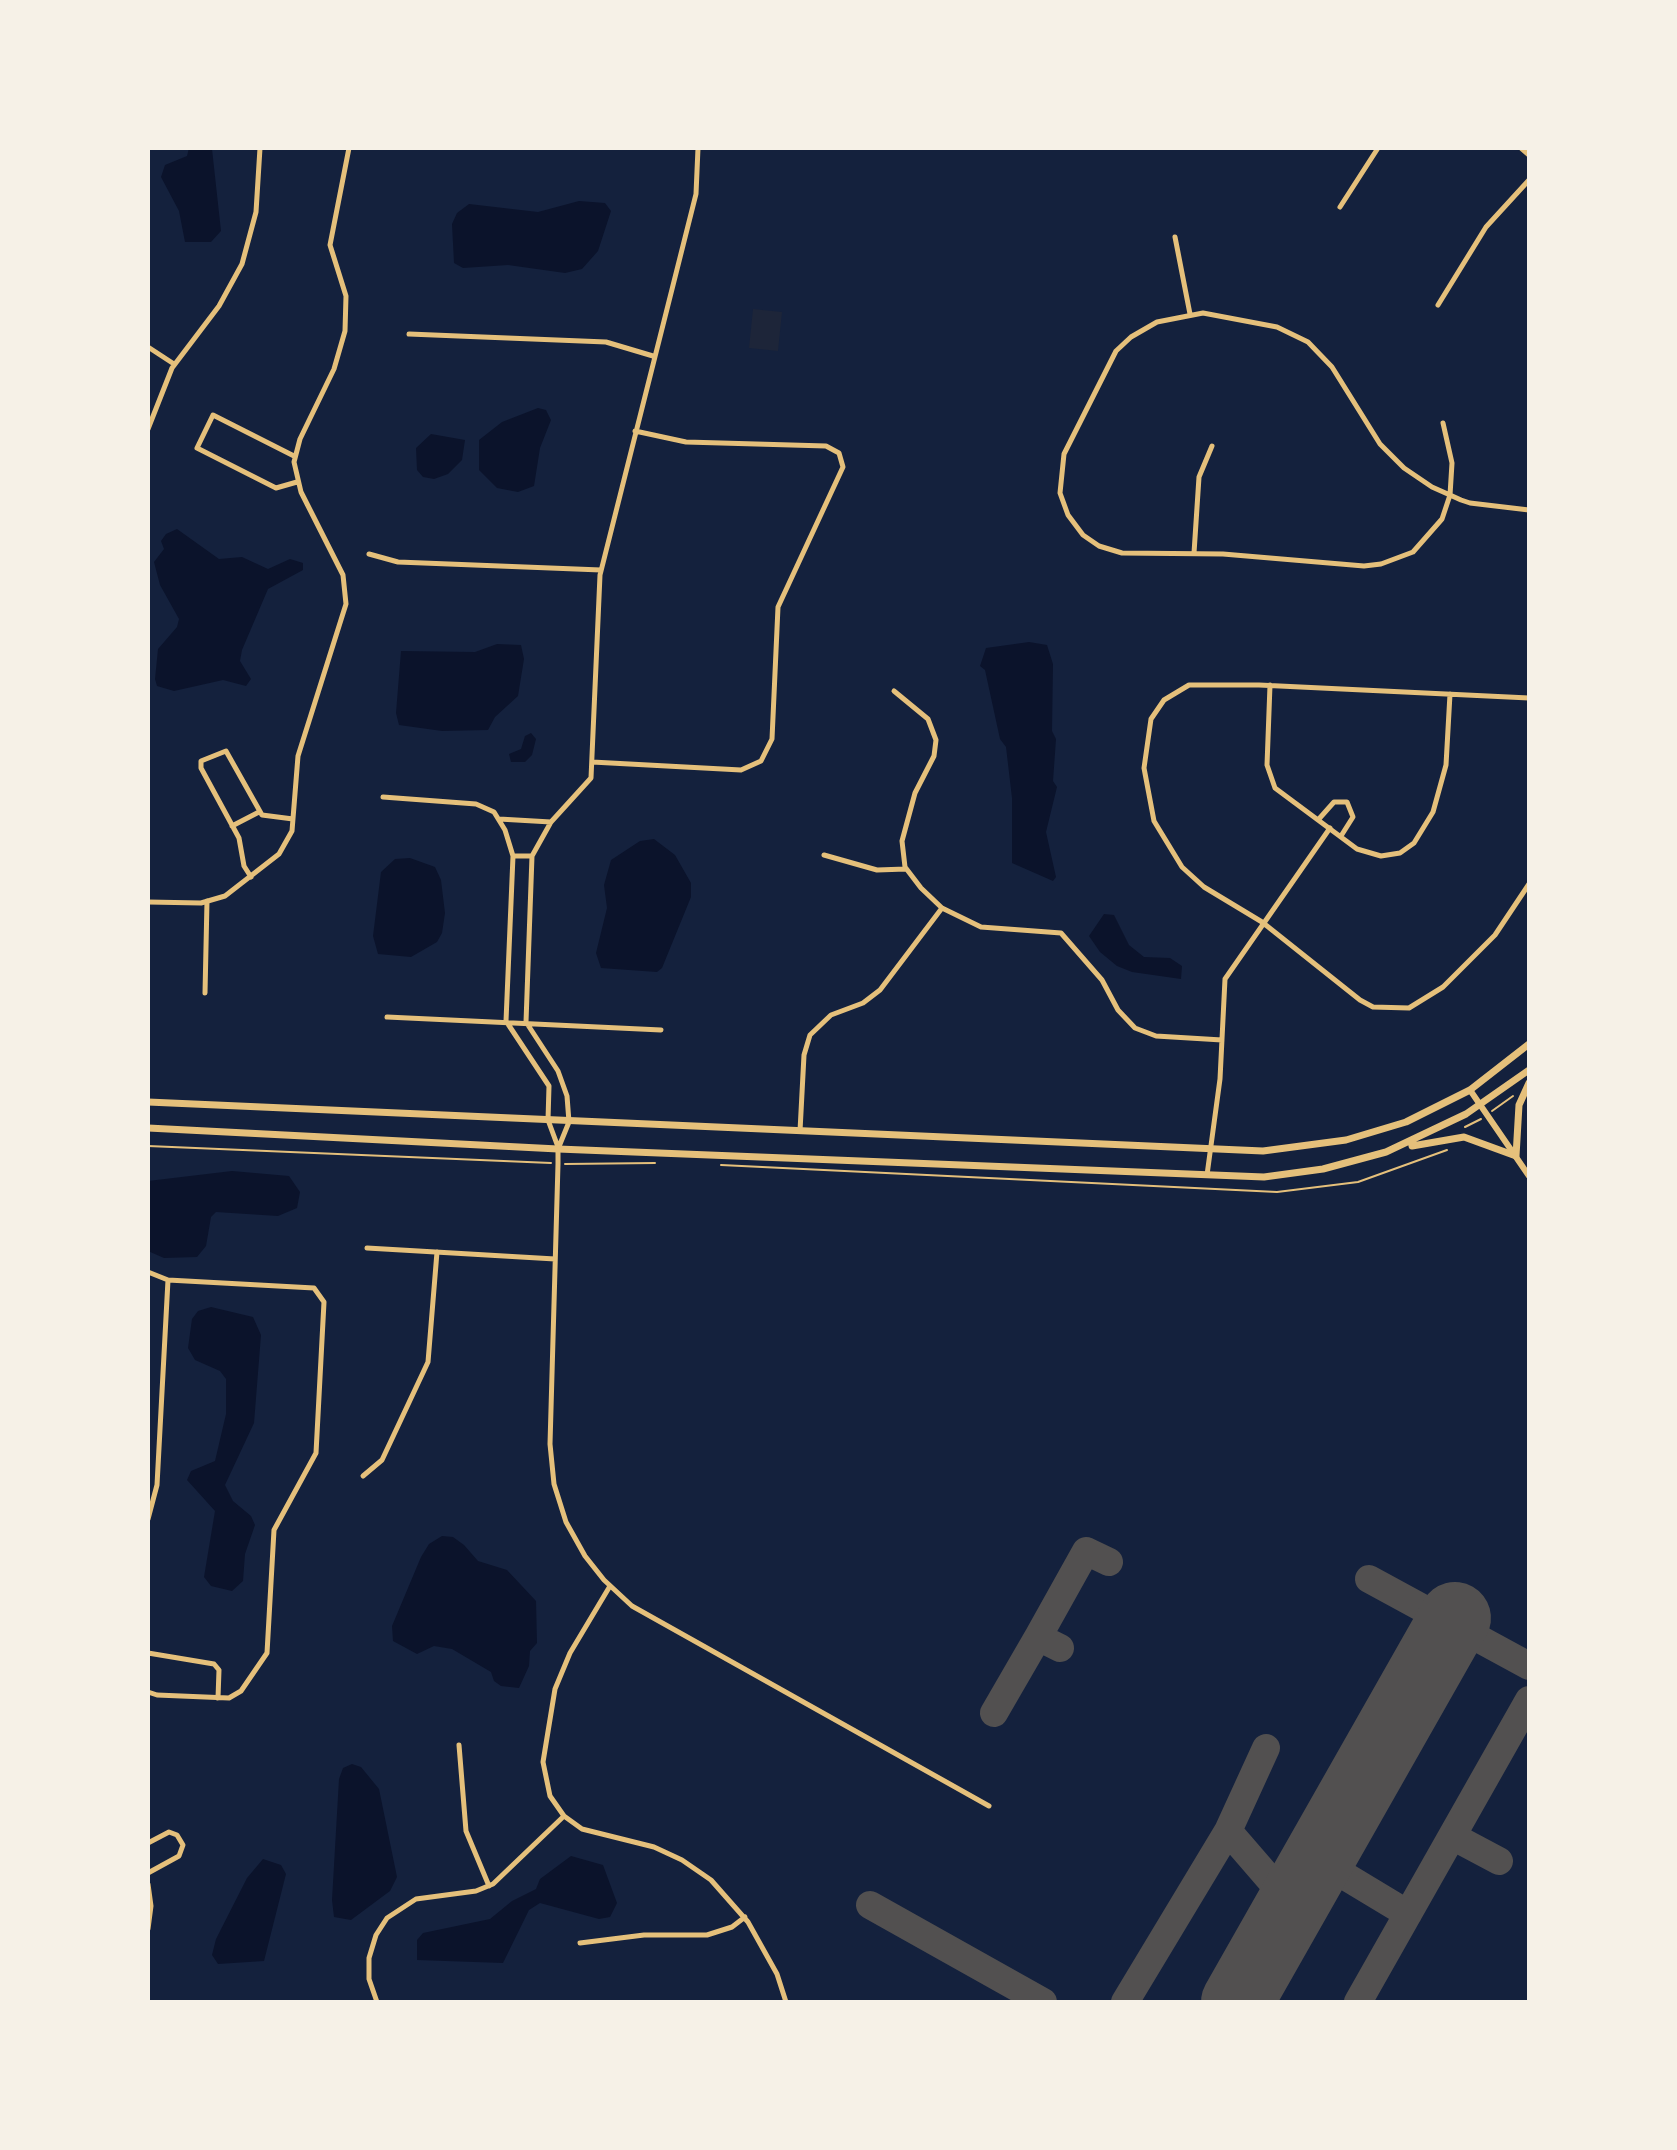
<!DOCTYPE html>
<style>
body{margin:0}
#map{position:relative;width:1677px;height:2150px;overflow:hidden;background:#14213d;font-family:Inter,sans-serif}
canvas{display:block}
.frame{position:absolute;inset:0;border:150px solid #f6f1e7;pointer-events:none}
</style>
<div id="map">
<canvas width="1677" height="2150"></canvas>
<div class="frame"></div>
</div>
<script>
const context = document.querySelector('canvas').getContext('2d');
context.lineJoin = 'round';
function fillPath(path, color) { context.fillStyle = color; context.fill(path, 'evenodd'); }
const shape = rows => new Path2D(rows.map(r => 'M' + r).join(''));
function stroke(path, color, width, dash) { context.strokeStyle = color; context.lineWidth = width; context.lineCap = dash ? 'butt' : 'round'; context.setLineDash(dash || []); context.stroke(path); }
fillPath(shape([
 [753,309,782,312,778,351,749,348]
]), '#1d2539');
fillPath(shape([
 [189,148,212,149,221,231,211,242,185,242,179,211,161,177,165,165,187,156],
 [579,201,605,203,611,211,598,251,582,269,565,273,508,265,463,268,454,263,452,224,457,213,469,204,538,212],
 [538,408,546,410,551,420,540,448,534,486,518,492,497,488,479,470,479,440,502,422],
 [431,434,465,440,462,460,448,474,434,479,423,477,417,470,416,448],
 [177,529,219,559,242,557,268,569,290,559,303,563,303,570,268,589,242,650,240,661,251,679,246,686,223,680,174,691,157,686,155,679,158,649,177,627,179,619,160,585,154,562,164,549,161,541,166,534],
 [1029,642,1047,645,1053,664,1052,731,1056,739,1053,781,1057,787,1046,832,1056,877,1053,881,1012,863,1012,798,1006,747,1000,739,985,670,980,666,986,648],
 [497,644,521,645,524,659,518,696,495,717,488,730,442,731,399,725,396,713,401,651,475,652],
 [531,733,536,739,532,755,525,762,511,762,509,754,521,749,525,736],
 [654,839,675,855,691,883,691,897,662,968,657,972,601,968,596,953,607,908,604,885,611,860,640,841],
 [410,858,435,867,441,880,445,913,442,933,437,942,411,957,378,954,373,936,381,872,395,859],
 [1104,914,1114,915,1129,945,1144,957,1170,958,1182,966,1181,979,1132,972,1117,966,1100,952,1089,936],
 [232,1171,289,1176,300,1192,297,1208,278,1216,216,1212,211,1217,206,1246,197,1257,164,1258,148,1251,148,1181],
 [211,1307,253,1317,261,1335,254,1423,225,1485,233,1501,251,1516,255,1525,245,1554,243,1581,232,1591,211,1586,204,1577,215,1511,187,1480,191,1471,215,1461,226,1414,226,1379,220,1371,195,1360,188,1348,192,1319,198,1311],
 [442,1536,453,1537,464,1545,478,1561,507,1570,536,1601,537,1643,530,1651,529,1666,519,1688,501,1686,494,1681,491,1672,452,1649,434,1646,417,1654,393,1641,392,1626,421,1557,429,1544],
 [352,1764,361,1767,379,1789,397,1877,390,1891,351,1920,334,1917,332,1900,339,1779,343,1768],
 [571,1856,603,1865,617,1903,610,1917,599,1919,540,1903,529,1910,503,1963,417,1960,417,1940,423,1933,490,1919,512,1901,536,1889,540,1879],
 [263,1859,281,1865,286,1874,264,1961,218,1964,212,1955,216,1939,247,1878]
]), '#0b132b');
stroke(shape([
 [1369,1579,1529,1666],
 [1038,1637,1086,1551,1109,1562],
 [994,1713,1038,1637,1060,1648],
 [1228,1831,1292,1905],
 [1333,1833,1332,1858,1340,1873,1408,1914],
 [1452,1836,1499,1861],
 [1300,1890,1318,1876,1340,1873],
 [870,1905,1043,2002],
 [1125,2002,1228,1831,1266,1748],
 [1358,2002,1529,1700]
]), '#525050', 28);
stroke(shape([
 [1237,2002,1455,1618]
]), '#525050', 72);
stroke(shape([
 [1492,1111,1513,1096],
 [1465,1127,1481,1119],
 [148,1146,551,1163],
 [565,1164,655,1163],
 [721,1165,1277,1192,1358,1182,1447,1150]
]), '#e5c07b', 2);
stroke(shape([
 [698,148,696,194,600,575,591,778,551,822,532,856,526,1022,558,1071,567,1096,569,1122,558,1149,558,1164,550,1444,554,1484,566,1522,585,1556,604,1580,632,1606,989,1806],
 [1521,148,1529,155],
 [1340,207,1378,148],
 [1175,237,1190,314],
 [1438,305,1486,227,1529,180],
 [409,334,606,342,653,356],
 [148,347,174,364],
 [1443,423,1452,463,1450,495,1442,519,1413,552,1381,564,1364,566,1223,554,1122,553,1099,546,1083,535,1068,515,1060,493,1064,454,1116,351,1131,337,1157,322,1203,313,1277,327,1308,342,1332,367,1380,444,1404,468,1432,487,1450,495,1461,500,1470,503,1529,510],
 [148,429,172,368,219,306,242,264,256,212,260,148],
 [294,456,213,415,197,448,276,488,297,482],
 [1194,553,1199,477,1212,446],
 [369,554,398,562,601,570],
 [1270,685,1267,765,1275,788,1357,849,1381,856,1400,853,1414,843,1433,812,1446,765,1450,694],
 [894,691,928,719,936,740,934,756,915,793,902,841,905,867,921,888,942,908,981,927,1061,933,1102,980,1118,1010,1135,1028,1156,1036,1222,1040],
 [1529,698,1259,685,1189,685,1164,700,1151,719,1144,768,1154,821,1182,867,1204,887,1262,922,1360,1000,1373,1007,1409,1008,1443,987,1495,935,1529,884],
 [592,762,741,770,761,761,772,739,778,607,843,467,839,453,826,446,686,442,635,431],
 [383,797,476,804,494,812,505,830,513,856,506,1021,549,1086,548,1120,558,1147],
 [499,819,551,822],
 [1318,820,1334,802,1347,802,1353,817,1341,836],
 [232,826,259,812],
 [824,855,877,870,906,869],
 [513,856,532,856],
 [251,877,244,866,239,838,201,768,201,761,226,751,262,815,293,819],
 [148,902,201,903,225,896,279,854,292,831,298,756,346,604,343,575,301,492,294,462,300,439,334,369,345,331,346,296,330,245,349,148],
 [205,993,207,901],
 [387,1017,661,1030],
 [800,1131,804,1055,810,1035,831,1015,863,1003,880,990,942,908],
 [1207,1175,1220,1079,1225,979,1330,828],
 [367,1248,555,1259],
 [148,1272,168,1280,314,1288,324,1302,316,1453,274,1530,267,1653,241,1691,229,1698,157,1695,148,1692],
 [363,1476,382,1460,428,1362,437,1252],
 [148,1519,157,1485,168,1280],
 [610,1586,570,1653,555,1689,543,1762,550,1796,564,1816,582,1829,654,1847,682,1860,711,1880,748,1922,777,1974,786,2002],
 [148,1653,214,1664,219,1670,218,1698],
 [459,1745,466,1831,489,1886],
 [148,1843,169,1832,177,1835,183,1845,179,1856,148,1873],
 [148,1884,151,1906,148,1929],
 [580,1943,644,1935,707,1935,732,1927,745,1917],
 [377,2002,369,1979,369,1958,376,1935,387,1918,416,1899,476,1891,493,1884,564,1816]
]), '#e5c07b', 5);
stroke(shape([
 [1470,1090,1529,1176]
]), '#e5c07b', 6);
stroke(shape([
 [148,1102,1263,1151,1346,1140,1406,1122,1470,1090,1529,1044],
 [148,1128,558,1149,1264,1177,1323,1169,1386,1152,1466,1114,1529,1070],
 [1412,1146,1464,1137,1516,1156],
 [1516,1156,1519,1105,1529,1083]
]), '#e5c07b', 7);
</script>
